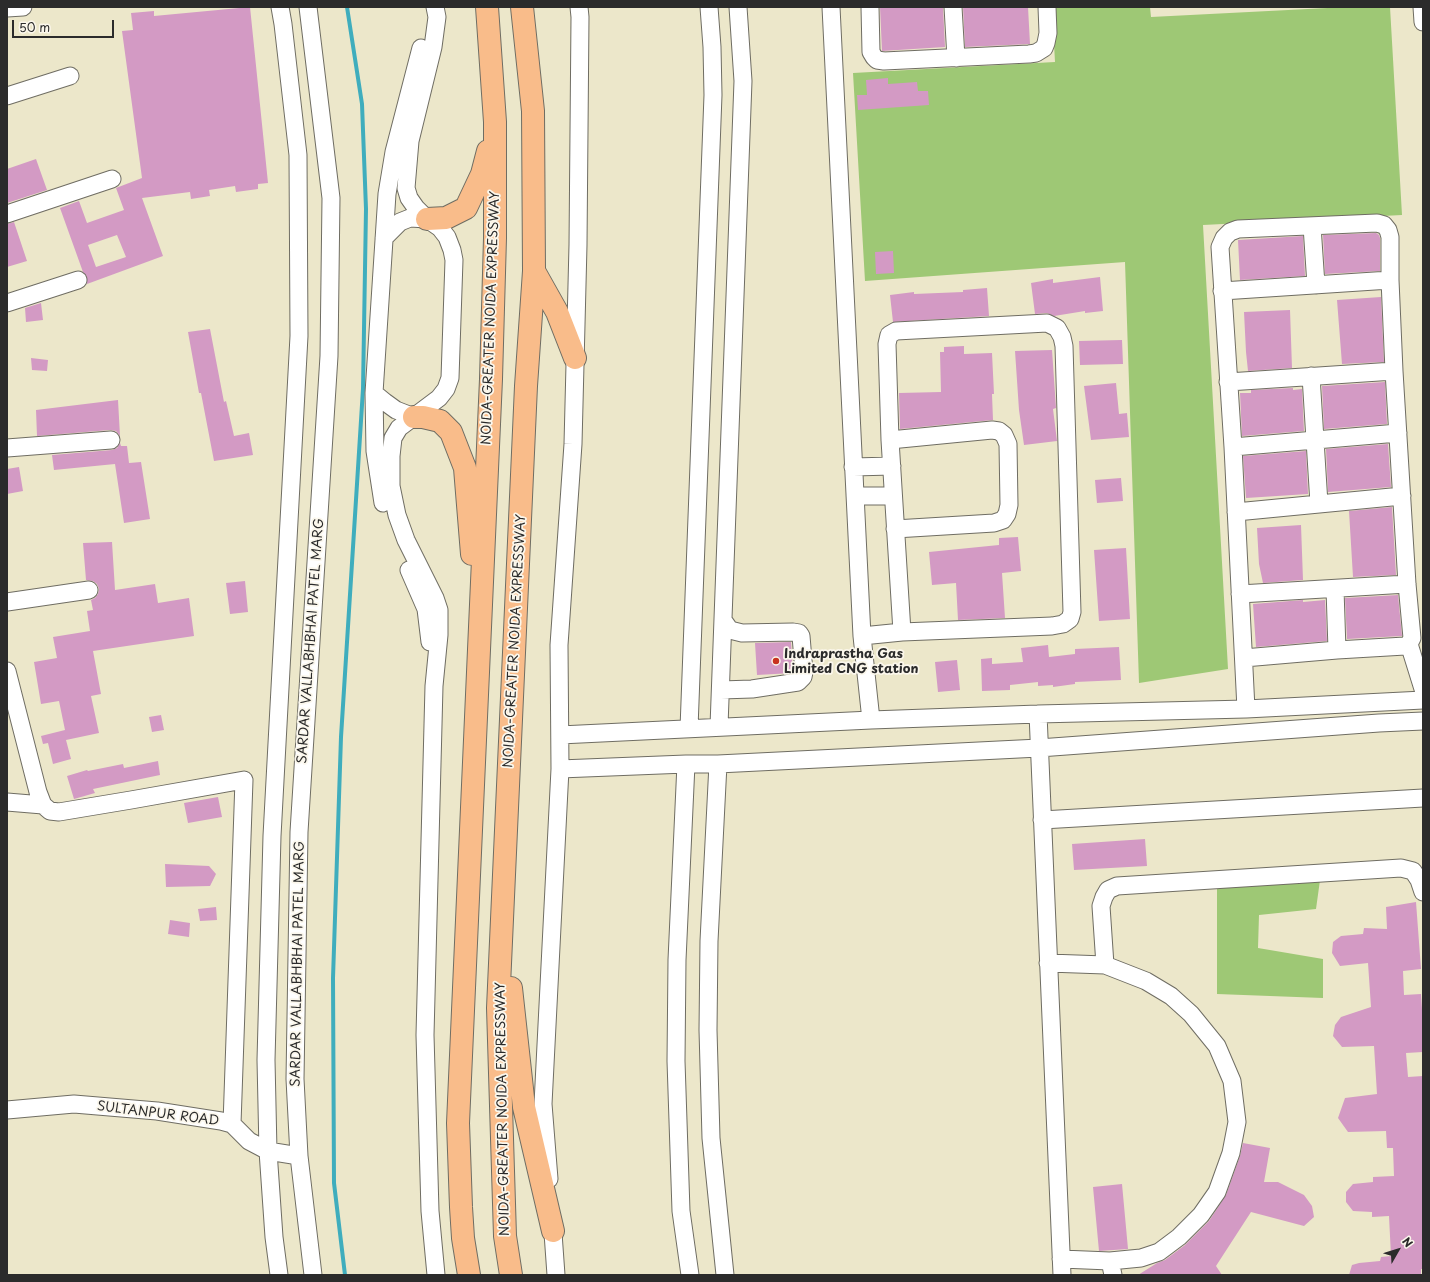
<!DOCTYPE html>
<style>
body{margin:0}
#map{position:relative;width:1430px;height:1282px;overflow:hidden;background:#ece7ca;font-family:"Playpen Sans",sans-serif}
canvas{display:block}
.frame{position:absolute;inset:0;border:8px solid #2b2b2b;pointer-events:none}
.north{position:absolute;left:1378px;top:1230px;width:40px;height:40px;-webkit-text-stroke:3px #fbf7ec;paint-order:stroke;rotate:51deg;font-size:11px;font-weight:700;line-height:16px;text-align:center;color:#2b2b2b}
.north::after{content:'';display:block;margin:auto;width:14px;height:18px;background:#2b2b2b;clip-path:polygon(50% 0,100% 100%,50% 72%,0 100%)}
.scale{position:absolute;left:12px;top:20px;width:102px;height:18px;box-sizing:border-box;border:2px solid #2b2b2b;border-top:0;padding-left:5px;font-size:12px;line-height:14px;white-space:nowrap;color:#2b2b2b;-webkit-text-stroke:3px #fbf7ec;paint-order:stroke}
</style>
<div id="map">
<canvas width="1430" height="1282"></canvas>
<div class="frame"></div>
<div class="north">N</div>
<div class="scale">50 m</div>
</div>
<script>
const context = document.querySelector('canvas').getContext('2d');
context.lineJoin = 'round';
function fillPath(path, color) { context.fillStyle = color; context.fill(path, 'evenodd'); }
const shape = rows => new Path2D(rows.map(r => 'M' + r).join(''));
function stroke(path, color, width, dash) { context.strokeStyle = color; context.lineWidth = width; context.lineCap = dash ? 'butt' : 'round'; context.setLineDash(dash || []); context.stroke(path); }
function write(font, color, halo, rows, align = 'center') {
  context.font = font + ' "Playpen Sans",sans-serif'; context.lineWidth = 3.5; context.setLineDash([]); context.textBaseline = 'middle'; context.strokeStyle = halo; context.fillStyle = color; for (const [text, x, y, turn = 0] of rows) {
    context.save(); context.translate(x, y); context.rotate((+turn || 0) * Math.PI / 180); context.textAlign = isNaN(turn) ? turn : align; if (halo) context.strokeText(text, 0, 0); context.fillText(text, 0, 0); context.restore();
  }
}
fillPath(shape([
 [1052,7,1150,7,1151,17,1347,7,1390,7,1402,215,1203,225,1228,669,1139,683,1125,262,865,281,853,73,1055,62],
 [1321,873,1316,909,1259,915,1258,948,1323,959,1323,998,1217,994,1217,880]
]), '#9ec875');
stroke(shape([
 [345,1275,334,1183,333,978,341,737,363,389,366,209,362,104,347,7]
]), '#3fadbd', 4);
fillPath(shape([
 [250,7,268,183,258,184,258,189,236,192,235,186,209,190,210,196,191,199,190,192,142,198,163,256,87,284,87,277,83,272,60,208,79,201,87,223,124,210,116,188,142,178,122,31,133,30,131,13,154,11,154,16],
 [117,235,126,257,96,267,88,245],
 [880,7,943,7,945,47,882,51],
 [963,7,1028,7,1030,44,965,47],
 [888,78,888,84,917,82,918,91,928,91,929,105,858,110,857,95,867,95,866,80],
 [36,159,47,190,7,203,7,169],
 [14,222,27,261,7,267,7,224],
 [1376,233,1379,235,1380,238,1380,271,1325,274,1323,235],
 [1303,236,1305,276,1240,280,1238,240],
 [893,251,894,273,876,274,875,252],
 [1100,277,1103,311,1085,313,1085,311,1054,316,1047,313,1035,314,1031,283,1053,279,1053,283],
 [987,288,989,316,893,322,890,295,914,292,914,294,963,292,963,290],
 [1381,297,1384,362,1342,364,1337,300],
 [41,303,43,320,26,322,25,308],
 [1290,310,1292,368,1248,371,1246,352,1244,312],
 [210,329,224,402,226,401,234,436,249,433,253,455,214,461,201,393,199,393,188,332],
 [1122,340,1123,364,1080,365,1079,341],
 [964,346,964,354,992,353,994,394,992,394,993,420,900,429,899,393,941,392,940,352,944,352,944,347],
 [1052,350,1056,408,1053,409,1057,441,1024,445,1019,410,1015,351],
 [31,358,48,360,47,371,32,370],
 [1385,382,1387,424,1324,429,1322,386],
 [1116,383,1119,414,1127,413,1129,437,1091,440,1084,386],
 [1293,388,1293,390,1302,389,1304,431,1242,436,1240,393,1251,393,1251,390],
 [118,400,120,436,116,431,110,430,37,436,36,410],
 [120,443,121,446,127,446,129,463,141,462,150,519,124,523,115,464,54,470,52,455,112,450,117,448],
 [1388,444,1391,487,1328,492,1326,449],
 [1306,451,1308,494,1246,498,1243,456],
 [19,467,23,491,7,494,7,469],
 [1121,478,1123,501,1097,503,1095,480],
 [1392,507,1396,575,1353,577,1349,511],
 [1301,525,1303,580,1263,583,1259,564,1257,528],
 [1018,537,1021,571,1002,573,1005,618,958,620,956,583,932,585,929,552,999,545,999,538],
 [112,542,115,590,155,584,158,603,189,598,194,636,93,651,101,694,91,696,99,733,66,740,71,759,53,764,48,743,43,744,41,736,65,730,59,701,41,704,34,662,57,658,53,637,90,631,87,611,93,610,91,600,95,598,98,594,99,589,97,584,93,581,86,580,83,543],
 [1126,548,1130,619,1099,621,1094,550],
 [245,581,248,612,230,614,226,583],
 [1398,595,1402,636,1347,639,1345,598],
 [1303,600,1303,602,1325,600,1327,641,1256,647,1253,604],
 [791,642,793,673,757,675,755,643],
 [1048,645,1049,657,1075,654,1075,649,1119,647,1121,680,1075,682,1075,684,1053,687,1053,685,1038,686,1038,682,1010,685,1010,690,982,691,981,659,992,658,992,664,1023,662,1021,648],
 [957,660,960,690,938,692,935,662],
 [161,715,164,730,152,732,149,717],
 [158,761,160,775,93,789,95,793,74,799,67,776,87,770,88,771,123,764,124,768],
 [218,797,222,817,188,823,184,803],
 [1145,839,1147,866,1074,870,1072,844],
 [165,864,209,866,216,874,210,886,166,887],
 [1416,902,1421,969,1403,971,1404,995,1421,994,1423,1024,1423,1052,1406,1053,1408,1077,1423,1076,1423,1269,1421,1269,1421,1275,1349,1275,1352,1265,1359,1263,1380,1261,1381,1257,1391,1256,1389,1216,1372,1217,1372,1212,1353,1211,1346,1202,1346,1192,1353,1184,1373,1182,1373,1177,1394,1176,1393,1148,1387,1148,1386,1131,1348,1132,1338,1118,1345,1098,1377,1094,1374,1046,1342,1047,1333,1036,1335,1025,1341,1017,1371,1007,1368,963,1340,966,1332,953,1333,942,1341,936,1363,934,1364,928,1387,929,1386,907],
 [216,907,217,920,200,921,198,909],
 [170,920,190,923,189,937,168,934],
 [1243,1143,1270,1148,1264,1182,1278,1182,1304,1195,1312,1206,1314,1217,1304,1226,1251,1212,1216,1266,1222,1275,1138,1275,1157,1263,1165,1260,1185,1245,1209,1221,1226,1195,1240,1156],
 [1122,1184,1128,1249,1099,1251,1093,1187]
]), '#d39ac4');
const minor = shape([
 [308,7,331,198,329,356,299,832,295,1079,299,1156,313,1275],
 [435,7,437,17,433,47,410,141,406,188,409,198,416,208,427,219,440,228,447,237,452,250,454,260,450,378,446,389,439,398,399,428,393,438,391,456,391,486,397,515,406,540,435,598,439,610,439,635,434,686,425,1035,430,1211,436,1275],
 [831,7,862,636,871,720],
 [870,7,871,52,874,57,877,60,884,61,1029,54,1036,53,1044,48,1046,43,1048,33,1047,7],
 [953,7,956,58],
 [1422,7,1423,22],
 [7,8,23,7],
 [7,96,70,76],
 [7,214,112,179],
 [1312,226,1316,285],
 [384,238,400,222,410,218,427,219],
 [1222,291,1390,280],
 [7,303,78,280],
 [1311,376,1319,504],
 [1228,382,1394,371],
 [374,393,385,402,396,410,414,417],
 [890,440,992,430,999,431,1004,435,1008,444,1009,505,1007,514,1003,520,994,523,895,529],
 [1233,447,1398,433],
 [7,448,111,440],
 [853,467,892,466],
 [855,496,893,496],
 [383,503,375,451,374,393,387,194,394,152,421,48],
 [1236,512,1402,496],
 [409,570,426,609,430,642],
 [1335,589,1337,650],
 [1240,594,1407,584],
 [7,602,89,590],
 [862,636,902,632,1052,626,1063,624,1070,619,1072,612,1064,346,1062,337,1057,328,1047,323,896,331,889,335,887,344,890,440,902,632],
 [1244,658,1337,650,1405,646,1409,644],
 [7,671,38,792,43,805,50,811,59,812,131,800,244,780,232,1124],
 [721,690,752,689,798,682,803,677,804,672,801,636,799,633,793,632,742,633,730,630,723,620],
 [1246,709,1233,447,1220,247,1224,238,1230,232,1238,229,1377,223,1384,225,1388,230,1390,237,1390,280,1394,371,1407,584,1412,638,1409,644,1423,689],
 [1038,714,1062,1275],
 [719,726,743,81,738,7],
 [689,728,713,95,712,47,709,7],
 [560,735,871,720,1038,714,1246,709,1423,700],
 [686,764,677,960,676,1061,681,1211,690,1275],
 [718,764,709,941,708,1030,711,1138,725,1275],
 [560,769,686,764,718,764,1039,748,1379,723,1423,721],
 [7,802,43,805],
 [1042,820,1423,798],
 [1048,963,1105,965,1146,981,1171,996,1191,1014,1217,1046,1232,1081,1237,1122,1231,1153,1217,1192,1201,1215,1179,1237,1159,1252,1141,1258,1110,1261,1061,1259],
 [1105,965,1101,906,1104,897,1108,890,1117,886,1401,868,1413,871,1419,880,1423,892],
 [7,1110,74,1104,157,1111,221,1121,232,1124,249,1141,268,1151,299,1156],
 [549,1179,543,1104,560,769,559,645,573,444,578,245,580,17,579,7],
 [552,1219,556,1275],
 [1110,1261,1113,1275],
 [279,1275,274,1237,268,1151,266,1060,272,836,299,336,298,155,283,24,280,7]
]);
const highway = shape([
 [427,219,446,218,466,208,482,174,488,151],
 [534,271,557,312,575,358],
 [414,417,423,417,440,421,451,432,465,468,472,554],
 [511,988,524,1107,553,1231],
 [469,1275,463,1238,461,1207,458,1123,491,379,495,238,495,122,487,7],
 [511,1275,505,1236,498,1008,526,386,534,271,533,111,522,7]
]);
stroke(minor, '#6f6d63', 19);
stroke(highway, '#6f6d63', 24);
stroke(minor, '#fff', 17);
stroke(highway, '#f9bc8a', 22);
for (const [x, y, r, color] of [
 [776,661,4,"#c8321e"]
]) { const dot = new Path2D(); dot.arc(x, y, r, 0, 2 * Math.PI); context.fillStyle = color; context.fill(dot); stroke(dot, '#fbf7ec', 1.5); }
write('13px', '#2b2b2b', '#fbf7ec', [
 ["NOIDA-GREATER NOIDA EXPRESSWAY",491,318,-88],
 ["SARDAR VALLABHBHAI PATEL MARG",311,641,-86],
 ["NOIDA-GREATER NOIDA EXPRESSWAY",515,641,-87],
 ["SARDAR VALLABHBHAI PATEL MARG",298,964,-89],
 ["NOIDA-GREATER NOIDA EXPRESSWAY",503,1109,-91],
 ["SULTANPUR ROAD",158,1114,7]
]);
write('bold 13px', '#2b2b2b', '#fbf7ec', [
 ["Indraprastha Gas",784,654],
 ["Limited CNG station",784,669]
], 'left');
</script>
